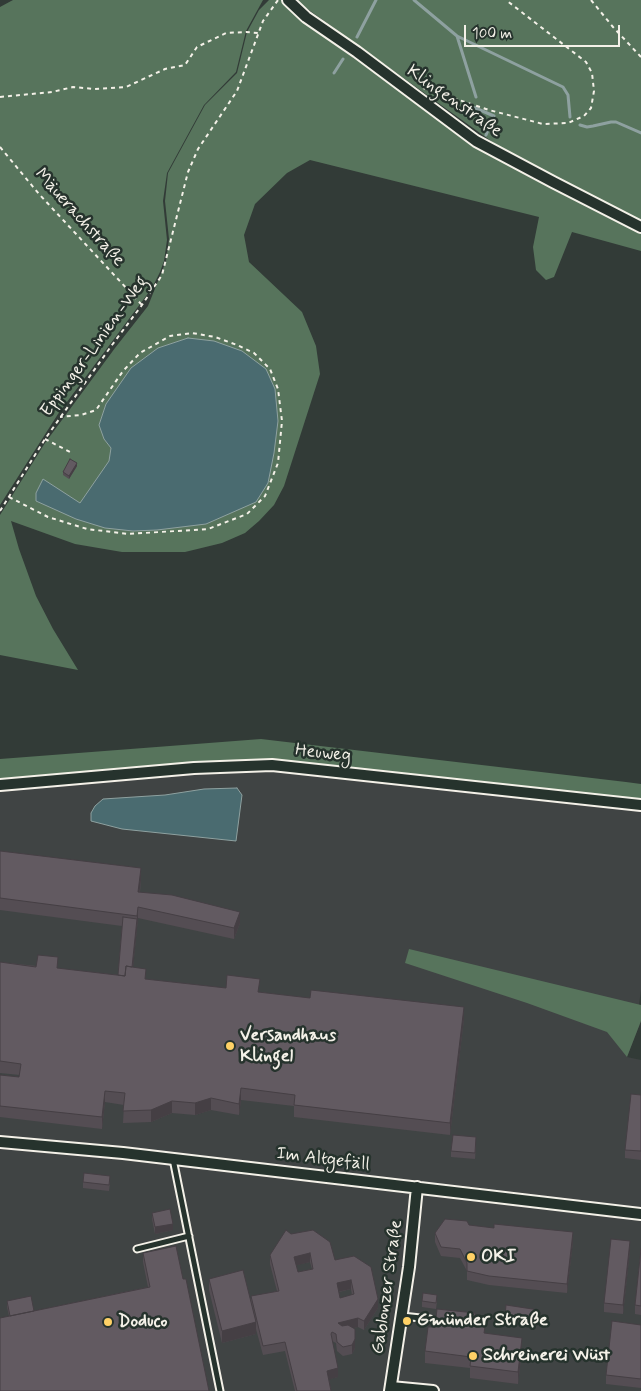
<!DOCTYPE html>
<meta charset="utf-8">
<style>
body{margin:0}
#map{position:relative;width:641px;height:1391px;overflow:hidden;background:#323b37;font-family:Mynerve,sans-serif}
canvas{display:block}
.scale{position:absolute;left:464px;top:25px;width:156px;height:22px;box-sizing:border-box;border:2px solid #f4f1e8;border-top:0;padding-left:6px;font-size:15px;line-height:18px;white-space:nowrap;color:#f4f1e8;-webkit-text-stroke:4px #26332d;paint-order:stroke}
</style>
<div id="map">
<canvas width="641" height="1391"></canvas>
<div class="scale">100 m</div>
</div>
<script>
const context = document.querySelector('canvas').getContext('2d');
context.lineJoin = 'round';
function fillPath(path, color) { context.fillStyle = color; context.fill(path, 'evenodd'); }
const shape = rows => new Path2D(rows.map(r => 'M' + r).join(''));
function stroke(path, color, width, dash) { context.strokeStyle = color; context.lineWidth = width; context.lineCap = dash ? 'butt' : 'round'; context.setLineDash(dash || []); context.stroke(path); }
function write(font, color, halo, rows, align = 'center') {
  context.font = font + ' Mynerve,sans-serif'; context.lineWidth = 5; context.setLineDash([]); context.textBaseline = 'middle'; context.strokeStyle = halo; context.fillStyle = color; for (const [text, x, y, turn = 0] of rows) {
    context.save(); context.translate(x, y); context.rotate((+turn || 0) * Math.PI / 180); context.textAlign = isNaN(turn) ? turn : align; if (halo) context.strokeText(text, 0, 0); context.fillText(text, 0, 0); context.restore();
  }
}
fillPath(shape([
 [271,768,641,808,641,990,639,1005,641,1005,641,1021,627,1057,641,1060,641,1391,0,1391,0,788,194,771]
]), '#404444');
fillPath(shape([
 [13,0,263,0,246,31,236,72,204,105,167,173,163,201,167,240,164,261,160,272,152,288,58,414,0,505,0,7],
 [269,0,283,0,318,33,474,142,641,231,641,251,572,232,554,277,546,280,536,270,533,247,539,217,310,160,287,173,255,204,244,235,249,262,302,312,316,346,320,374,284,486,274,505,259,521,245,533,222,543,185,552,122,552,75,544,11,521,19,549,36,596,53,629,78,670,0,655,0,515,45,443,115,348,148,306,166,261,169,239,165,201,168,173,205,105,237,73,247,32,259,10],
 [295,0,641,0,641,224,505,151],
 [261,739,626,782,641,784,641,799,273,762,193,762,0,781,0,759],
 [409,949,641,1005,641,1021,627,1057,607,1032,527,1003,405,963]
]), '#57745c');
const water = shape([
 [188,338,214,341,242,351,266,369,275,389,278,421,274,453,268,483,256,502,206,524,157,530,133,531,105,528,76,519,36,501,36,493,43,479,80,503,109,461,111,448,104,439,99,425,106,404,131,368,158,348,188,338],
 [237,788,242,795,236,841,122,829,91,821,91,813,95,806,103,799,165,795,204,789,237,788]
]);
fillPath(water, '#4a6b70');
stroke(water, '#8ea1a0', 1);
stroke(shape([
 [414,0,457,36,563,87,568,95,570,117],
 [457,36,476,97],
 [357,37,376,0],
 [334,73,343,59],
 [473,107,494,116,486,135],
 [580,125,587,127,593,126,611,122,616,122,641,133]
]), '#8ea1a0', 3);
const service = shape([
 [173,1159,220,1391],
 [137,1249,189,1236],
 [402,1316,430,1319]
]);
const minor = shape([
 [288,0,306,17,357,52,476,141,553,182,641,227],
 [0,785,194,768,272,765,641,805],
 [0,1142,123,1153,641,1214],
 [391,1387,433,1391],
 [390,1391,409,1267,417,1187]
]);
stroke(service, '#f4f1e8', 9);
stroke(minor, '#f4f1e8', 14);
stroke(shape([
 [591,0,613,27,641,57],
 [423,88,489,110,543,124,568,123,584,116,591,108,594,91,592,73,586,62,506,0],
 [0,97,52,92,73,87,94,89,126,87,165,69,185,65,197,47,226,33,246,32,258,33],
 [0,147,39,194,142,305],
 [45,439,70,452],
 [9,497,48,517,87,529,128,534,208,529,247,514,265,496,278,463,282,421,278,389,270,369,254,353,237,345,215,337,192,333,170,336,140,353,123,371,96,410,81,415,60,417],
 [0,511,45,439,112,345,142,305,162,275,188,172,198,149,237,91,263,21,278,0]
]), '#f4f1e8', 2, [4, 4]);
stroke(service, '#26332d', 5);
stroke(minor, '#26332d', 10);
fillPath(shape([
 [77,466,69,479,63,475,63,472],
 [0,851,141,880,140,892,240,923,234,939,138,918,133,967,146,979,260,992,464,1019,450,1135,294,1117,294,1106,241,1100,239,1115,211,1110,195,1115,172,1113,151,1122,123,1123,124,1105,105,1102,102,1129,0,1117,0,1075,19,1077,20,1075,0,1073,0,962,118,975,122,926,0,910],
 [641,1095,641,1160,625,1158,625,1150],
 [476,1143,475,1159,451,1157,451,1151],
 [83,1182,110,1182,109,1191,83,1188],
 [152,1213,173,1230,155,1234,152,1219],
 [469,1225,573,1241,567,1293,489,1285,467,1280,467,1271,460,1258,441,1256,435,1242,435,1233],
 [291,1234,335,1260,378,1308,364,1330,358,1327,353,1328,355,1348,352,1354,343,1356,337,1351,336,1343,332,1341,338,1377,329,1379,331,1391,295,1391,285,1351,263,1355,256,1329,256,1334,222,1343,209,1290,209,1279,251,1299,277,1291,270,1264,270,1255],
 [310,1262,312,1269,298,1272,296,1265],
 [351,1289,352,1295,340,1298,339,1292],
 [641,1249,641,1315,635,1314,635,1305],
 [630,1250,623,1314,604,1312,604,1303],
 [143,1253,183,1279,209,1391,9,1316,7,1307,7,1301,34,1311,148,1287,143,1262],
 [422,1301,437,1301,436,1309,422,1307],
 [505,1316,539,1316,537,1326,505,1322],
 [475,1319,485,1334,522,1350,518,1384,470,1378,470,1368,425,1363,425,1351,435,1327],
 [641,1325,641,1388,606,1384,606,1375]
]), '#544d53');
fillPath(shape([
 [77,463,77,466,69,479,69,476],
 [141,868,141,880,138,903,138,892],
 [138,907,138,918,137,928,137,916],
 [240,912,240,923,234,939,234,928],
 [137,919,137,928,132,979,132,970],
 [464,1007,464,1019,450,1135,450,1123],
 [241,1088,241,1100,239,1115,239,1104],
 [105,1091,105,1102,102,1129,102,1117],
 [211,1098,211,1110,195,1115,195,1103],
 [172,1101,172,1113,151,1122,151,1110],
 [173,1224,173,1230,155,1234,155,1227],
 [573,1232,573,1241,567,1293,567,1284],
 [630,1241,630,1250,623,1314,623,1305],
 [310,1253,310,1262,294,1266,294,1257],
 [351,1280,351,1289,337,1292,337,1283],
 [378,1299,378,1308,364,1330,364,1321],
 [358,1318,358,1327,338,1332,338,1323],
 [256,1322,256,1334,222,1343,222,1331],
 [522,1338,522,1350,518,1384,518,1372],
 [355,1339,355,1348,352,1354,352,1345],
 [338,1368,338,1377,327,1380,327,1371]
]), '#453f44');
const building = shape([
 [70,459,77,463,69,476,63,472,70,459],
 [0,851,141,868,138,892,172,895,240,912,234,928,138,907,137,916,0,898,0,851],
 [123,917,137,919,132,967,126,966,125,976,118,975,123,917],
 [38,955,58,957,57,968,125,976,126,966,132,967,146,969,145,979,226,988,227,975,260,979,258,992,310,998,311,990,464,1007,450,1123,294,1105,295,1095,241,1088,239,1104,211,1098,195,1103,172,1101,151,1110,123,1111,125,1093,105,1091,102,1117,0,1106,0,1075,19,1077,21,1064,0,1061,0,962,36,967,38,955],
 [631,1094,641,1095,641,1151,625,1150,631,1094],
 [453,1135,476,1137,475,1153,451,1151,453,1135],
 [84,1173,110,1176,109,1185,83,1182,84,1173],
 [170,1209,173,1224,155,1227,152,1213,170,1209],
 [445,1219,467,1221,469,1225,494,1228,494,1224,573,1232,567,1284,489,1276,467,1271,467,1263,460,1249,441,1247,435,1233,445,1219],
 [286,1230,291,1234,313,1230,330,1242,335,1260,354,1256,371,1267,378,1299,364,1321,358,1318,338,1323,342,1326,348,1325,355,1329,355,1339,352,1345,343,1347,337,1342,336,1334,332,1332,331,1334,338,1368,327,1371,331,1391,297,1391,285,1342,263,1346,251,1296,279,1291,270,1255,286,1230],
 [310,1253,313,1269,298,1272,294,1257,310,1253],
 [351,1280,354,1294,340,1298,337,1283,351,1280],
 [611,1239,630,1241,623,1305,604,1303,611,1239],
 [176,1246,183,1279,186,1279,209,1391,0,1391,0,1318,150,1287,143,1253,176,1246],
 [641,1249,641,1306,635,1305,641,1249],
 [243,1270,256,1322,222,1331,209,1279,243,1270],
 [423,1293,437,1295,436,1303,422,1301,423,1293],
 [31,1296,34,1311,10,1316,7,1301,31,1296],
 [506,1305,539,1310,537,1320,505,1316,506,1305],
 [437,1309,475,1313,475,1319,486,1320,484,1333,522,1338,518,1372,470,1366,471,1357,425,1351,428,1327,435,1327,437,1309],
 [612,1321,641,1325,641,1379,606,1375,612,1321]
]);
fillPath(building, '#625a61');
stroke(building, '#453f44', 1);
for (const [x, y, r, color] of [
 [230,1046,5,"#ffd166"],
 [471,1257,5,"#ffd166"],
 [407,1321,5,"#ffd166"],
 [108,1322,5,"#ffd166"],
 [473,1356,5,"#ffd166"]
]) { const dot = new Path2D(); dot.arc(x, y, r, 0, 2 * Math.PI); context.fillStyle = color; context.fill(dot); stroke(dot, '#26332d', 2); }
write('18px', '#f4f1e8', '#26332d', [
 ["Klingenstraße",454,102,35],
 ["Mäuerachstraße",79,218,48],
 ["Eppinger-Linien-Weg",95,347,-54],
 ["Heuweg",323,754,6],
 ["Im Altgefäll",323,1160,7],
 ["Gablonzer Straße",388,1287,-82]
]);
write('bold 18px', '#f4f1e8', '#26332d', [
 ["Versandhaus",240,1036],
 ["Klingel",240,1057],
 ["OKI",481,1257],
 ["Gmünder Straße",417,1321],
 ["Doduco",118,1322],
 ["Schreinerei Wüst",483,1356]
], 'left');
</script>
